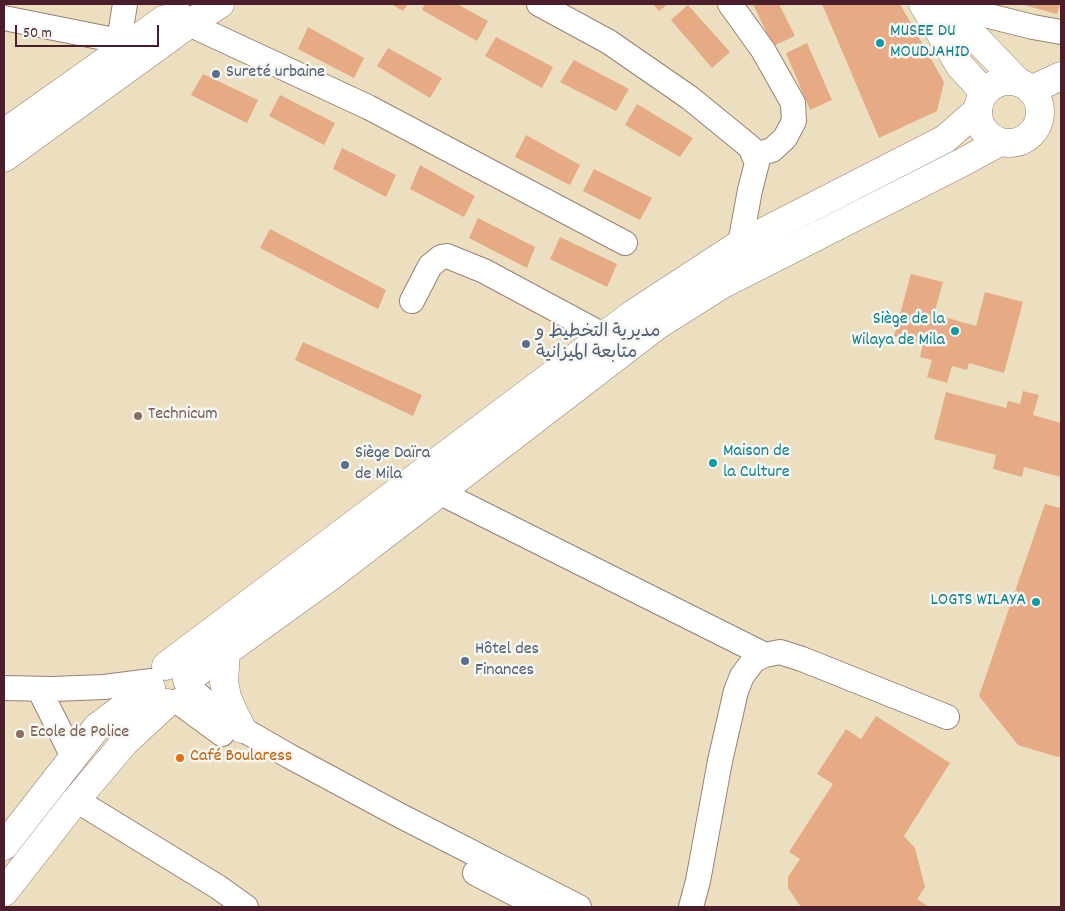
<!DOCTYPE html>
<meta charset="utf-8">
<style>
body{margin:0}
#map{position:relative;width:1065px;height:911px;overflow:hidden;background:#ebdfbf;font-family:Dekko,sans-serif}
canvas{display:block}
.frame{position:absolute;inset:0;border:5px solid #4a1f2b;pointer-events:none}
.scale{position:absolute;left:15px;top:25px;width:144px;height:22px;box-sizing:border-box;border:2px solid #4a1f2b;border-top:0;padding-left:6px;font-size:15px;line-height:18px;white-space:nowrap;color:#4a1f2b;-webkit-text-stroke:4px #f6f6f2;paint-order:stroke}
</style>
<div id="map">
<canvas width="1065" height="911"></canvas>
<div class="frame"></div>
<div class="scale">50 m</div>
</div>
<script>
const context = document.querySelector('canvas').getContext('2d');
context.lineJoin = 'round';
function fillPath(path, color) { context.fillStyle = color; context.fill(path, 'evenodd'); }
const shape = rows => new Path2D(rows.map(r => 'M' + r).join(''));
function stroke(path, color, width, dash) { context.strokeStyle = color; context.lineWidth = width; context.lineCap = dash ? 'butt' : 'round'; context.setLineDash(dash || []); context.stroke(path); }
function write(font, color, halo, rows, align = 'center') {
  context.font = font + ' Dekko,"Playpen Sans Arabic",sans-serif'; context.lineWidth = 5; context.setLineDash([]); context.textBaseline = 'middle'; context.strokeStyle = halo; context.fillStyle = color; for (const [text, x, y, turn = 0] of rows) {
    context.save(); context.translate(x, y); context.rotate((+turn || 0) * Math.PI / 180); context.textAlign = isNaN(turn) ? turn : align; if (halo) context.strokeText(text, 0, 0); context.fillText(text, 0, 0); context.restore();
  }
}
fillPath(shape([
 [391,4,408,4,403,11],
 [425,4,457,4,488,21,477,41,422,10],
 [653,4,668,4,659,11],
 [753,4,779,4,795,36,773,46],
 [822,4,900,4,944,82,937,111,879,138],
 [1020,4,1060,4,1057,14],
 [688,5,730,52,712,68,671,20],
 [308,27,364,58,354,78,298,49],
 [496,37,553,67,542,88,485,56],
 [807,43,832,100,810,110,786,53],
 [388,48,442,78,430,98,377,66],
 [574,60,629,89,616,111,560,82],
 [203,74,258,100,247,123,191,95],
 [280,95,335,123,324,145,269,116],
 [637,104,693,138,680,157,625,125],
 [526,135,580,165,570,185,515,157],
 [342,148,396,175,386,197,333,169],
 [420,165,475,196,464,217,410,189],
 [594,169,652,198,640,220,583,191],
 [478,218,535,247,527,268,469,238],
 [270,229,386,290,378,309,260,248],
 [560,237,617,264,607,287,550,259],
 [911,274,943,282,934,314,976,326,985,292,1023,302,1004,373,969,363,967,370,952,366,947,383,927,377,932,360,920,357,923,344,894,336],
 [303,342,422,395,413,416,295,360],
 [1023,391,1039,395,1033,415,1061,423,1061,477,1024,467,1022,477,993,469,996,455,934,439,946,392,1006,408,1008,401,1020,404],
 [1045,504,1061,508,1061,756,1058,757,1018,745,979,696],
 [876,716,950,763,904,836,915,848,925,887,917,899,929,907,801,907,788,888,788,877,800,859,789,852,833,784,817,774,846,729,861,739]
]), '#e6aa84');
const minor = shape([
 [539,4,609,42,690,98,750,147,757,163,750,190,740,244],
 [730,4,763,50,793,103,794,121,785,138,772,150,754,155],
 [957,8,1033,27,1061,32],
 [177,10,189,24,368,107,625,243],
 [4,18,119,41],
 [124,47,119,41,125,4],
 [412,301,430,266,441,257,447,256,484,271,605,336],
 [439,492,765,655],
 [187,685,216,711,242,729,289,756,397,814,579,907],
 [4,688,52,689,104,687,151,681],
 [39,689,73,757],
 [177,701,222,734],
 [76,800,218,887,246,907],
 [475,873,540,907],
 [691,907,698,881,720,761,736,691,742,676,754,660,765,655,780,652,802,659,947,717]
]);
const major = shape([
 [923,4,960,66,984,92],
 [954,4,973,35,1018,82],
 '978 112a31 31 0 1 1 62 0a31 31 0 1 1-62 0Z',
 [1031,90,1061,76],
 [4,133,165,19],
 [4,158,189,24,220,4],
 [226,651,224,682,227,697,233,711,242,729],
 [166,666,633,314,740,244,945,139,978,110],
 [187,680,331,576,658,325,723,284,961,163,1000,142],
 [4,846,97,727,151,687],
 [4,892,76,800,125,742,167,703]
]);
stroke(minor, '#9a7f75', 26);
stroke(major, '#9a7f75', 29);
stroke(minor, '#fff', 24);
stroke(major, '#fff', 28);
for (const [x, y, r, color] of [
 [880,43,5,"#0f9aa8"],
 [216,74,5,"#5c6f8a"],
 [955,331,5,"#0f9aa8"],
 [526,344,5,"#5c6f8a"],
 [138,416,5,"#8d6e63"],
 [713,463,5,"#0f9aa8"],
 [345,465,5,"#5c6f8a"],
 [1036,602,5,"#0f9aa8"],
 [465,661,5,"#5c6f8a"],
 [20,734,5,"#8d6e63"],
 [180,758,5,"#e8710a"]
]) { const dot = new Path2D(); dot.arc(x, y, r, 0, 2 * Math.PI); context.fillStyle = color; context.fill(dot); stroke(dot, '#f6f6f2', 2); }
write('18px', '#0d838f', '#f6f6f2', [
 ["MUSEE DU",890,33],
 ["MOUDJAHID",890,54],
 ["Siège de la",945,321,"right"],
 ["Wilaya de Mila",945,342,"right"],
 ["Maison de",723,453],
 ["la Culture",723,474],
 ["LOGTS WILAYA",1026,602,"right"]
], 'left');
write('18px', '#4e5e75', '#f6f6f2', [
 ["Sureté urbaine",226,74],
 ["مديرية التخطيط و",536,334],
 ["متابعة الميزانية",536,355],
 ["Siège Daïra",355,455],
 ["de Mila",355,476],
 ["Hôtel des",475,651],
 ["Finances",475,672]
], 'left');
write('18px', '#785e54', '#f6f6f2', [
 ["Technicum",148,416],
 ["Ecole de Police",30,734]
], 'left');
write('18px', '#c56008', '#f6f6f2', [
 ["Café Boularess",190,758]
], 'left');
</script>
